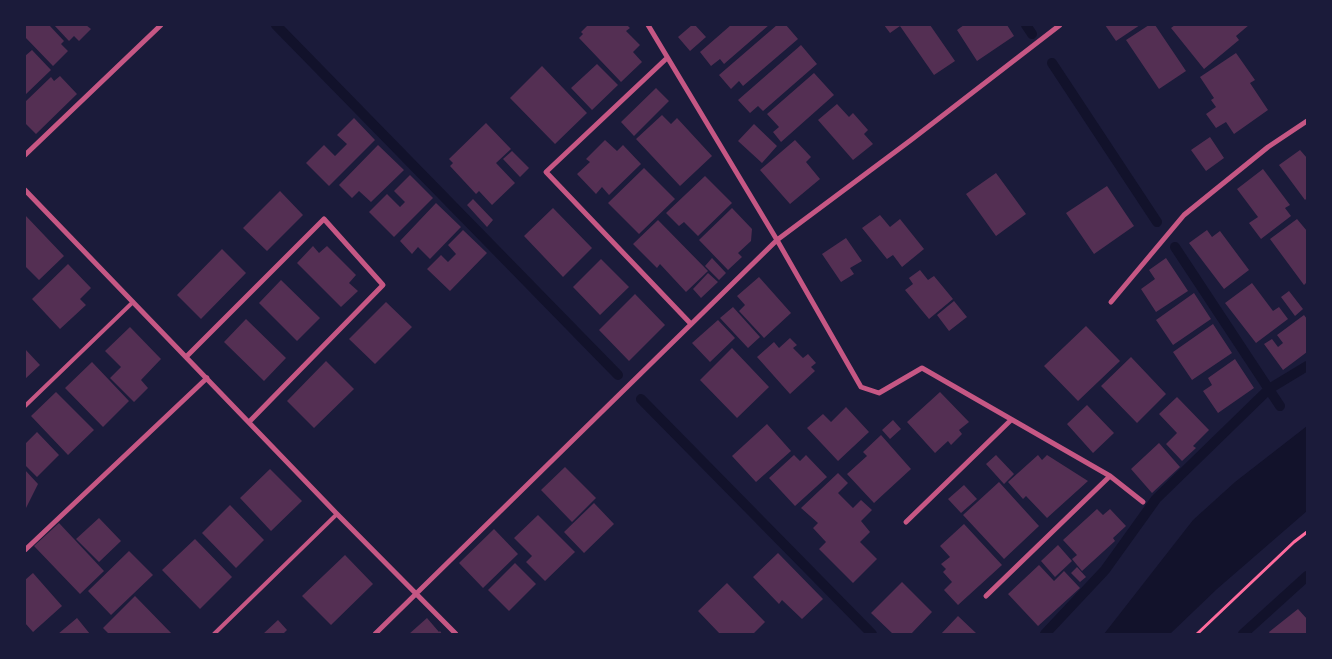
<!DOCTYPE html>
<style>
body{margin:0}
#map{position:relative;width:1332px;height:659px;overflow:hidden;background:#1b1b3a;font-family:Arial,sans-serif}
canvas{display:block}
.frame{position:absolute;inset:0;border:26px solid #1b1b3a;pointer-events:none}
</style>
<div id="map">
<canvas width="1332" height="659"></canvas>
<div class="frame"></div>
</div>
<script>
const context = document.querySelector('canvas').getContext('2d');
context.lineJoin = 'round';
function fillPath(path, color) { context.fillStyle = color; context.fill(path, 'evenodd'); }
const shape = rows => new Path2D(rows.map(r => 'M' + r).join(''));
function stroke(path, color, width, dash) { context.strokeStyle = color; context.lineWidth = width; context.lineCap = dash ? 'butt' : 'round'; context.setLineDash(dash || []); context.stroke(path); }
fillPath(shape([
 [1307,426,1307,511,1217,589,1170,634,1104,634,1193,520,1235,482]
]), '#12122b');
stroke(shape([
 [276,25,618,375],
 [1026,25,1032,34],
 [1052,63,1157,222],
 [1175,247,1280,406],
 [641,399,872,634],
 [1045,634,1105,570,1156,499,1269,389,1307,366],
 [1243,634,1307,576]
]), '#12122b', 10);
fillPath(shape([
 [25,25,49,25,64,41,61,44,68,51,53,66,25,37],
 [54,25,86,25,91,29,79,41,74,36,69,41],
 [588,25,627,25,630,28,626,31,640,45,633,52,642,62,621,82,579,38,583,34,581,32],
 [692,25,695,25,706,37,690,51,678,37],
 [731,25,769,25,724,64,720,59,711,66,700,52],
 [777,25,786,25,798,39,743,86,739,81,731,89,719,75],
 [884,25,930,25,955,61,934,75,900,26,890,33],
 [964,25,1007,25,1014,36,977,61,957,30],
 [1105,25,1140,25,1116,41],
 [1149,25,1155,25,1186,71,1159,89,1126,40],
 [1175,25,1249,25,1236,36,1239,40,1204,69,1171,28],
 [801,45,817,64,763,111,758,106,750,113,738,100],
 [32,50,51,70,25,95,25,56],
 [1236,53,1255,80,1250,83,1268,110,1234,134,1226,122,1216,128,1206,114,1216,107,1211,100,1214,98,1200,77],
 [597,64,618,85,592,110,571,88],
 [542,66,587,113,555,144,510,98],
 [814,73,834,95,781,142,773,132,779,127,767,114],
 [60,76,77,94,36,134,25,123,25,102,51,77,54,81],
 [656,88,669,101,634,136,621,122],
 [837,104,849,117,853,113,868,130,864,134,873,144,853,160,818,120],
 [662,115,671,124,677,118,712,156,680,186,636,139],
 [354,118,375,140,329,186,306,163,324,145,335,156,347,144,337,135],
 [486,123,511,149,496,163,515,183,492,205,479,191,476,194,450,166,453,163,449,159],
 [754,124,777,146,762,163,738,141],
 [1210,137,1224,158,1206,171,1191,150],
 [605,140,617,151,623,145,641,164,609,195,602,187,596,194,577,174,590,162,586,159],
 [795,140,811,157,806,162,820,179,790,204,760,170],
 [378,145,404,170,371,202,359,191,352,198,339,185],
 [1300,150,1307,158,1307,198,1305,200,1279,165],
 [512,151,529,168,520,177,503,159],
 [644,168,675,199,639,234,608,203],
 [1263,169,1290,205,1285,208,1291,216,1261,239,1249,223,1258,217,1237,189],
 [996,173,1026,214,996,236,966,194],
 [410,175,433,198,394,237,369,212,387,194,400,207,405,202,394,191],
 [705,176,732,203,698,236,684,222,679,226,666,213],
 [1107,186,1134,226,1094,254,1066,213],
 [280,191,303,215,267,251,243,228],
 [473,199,493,220,487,227,467,205],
 [436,203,461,227,430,259,418,247,412,254,400,241],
 [553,208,592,248,563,277,524,236],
 [732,208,752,229,751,241,738,253,742,257,728,270,699,240],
 [25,215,64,256,39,280,25,266],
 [880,215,890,227,900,219,924,249,902,267,893,255,887,259,862,228],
 [1297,219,1307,231,1307,282,1304,285,1270,239],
 [658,220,708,271,686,292,660,264,657,268,633,244],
 [463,230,487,253,450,291,427,269,441,255,448,262,456,254,448,245],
 [1207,230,1212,237,1220,231,1249,270,1224,289,1189,243],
 [846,238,862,261,850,268,854,274,841,282,822,254],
 [313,246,319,253,327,246,356,275,349,283,358,291,341,307,297,263],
 [222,249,246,273,201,319,177,295],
 [712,258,726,273,719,280,705,266],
 [1166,258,1188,291,1156,312,1141,289,1155,279,1149,270],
 [601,259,629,287,600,315,573,287],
 [68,264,91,288,80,299,86,305,60,329,32,299],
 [920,270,928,280,934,276,953,299,929,319,905,290,913,284,909,278],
 [708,273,718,282,701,298,693,289],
 [759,277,791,313,764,338,739,311,745,305,737,296],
 [281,280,320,318,297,341,259,303],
 [1252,283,1273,311,1279,307,1288,319,1256,343,1225,303],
 [1289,291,1303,309,1295,316,1281,297],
 [1194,293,1211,319,1173,345,1156,320],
 [635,294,665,325,629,361,599,330],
 [954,301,967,317,949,331,937,315],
 [386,302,412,327,375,364,349,339],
 [733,307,760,337,748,348,720,318],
 [1304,315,1307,319,1307,352,1283,370,1264,344,1272,339,1278,347,1283,343,1277,335],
 [246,319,286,358,264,381,224,342],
 [718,320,735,338,710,362,692,343],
 [1213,324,1232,353,1192,380,1173,352],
 [1086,326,1120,361,1078,401,1044,366],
 [130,327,161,359,141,380,148,388,134,402,110,378,121,367,105,351],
 [790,338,797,345,793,348,803,358,808,354,816,363,811,367,815,371,790,394,757,357,774,342,779,348],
 [732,348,769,387,737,418,700,380],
 [25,349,40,365,25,379],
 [1131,357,1166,394,1137,423,1101,386],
 [1235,359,1254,388,1218,413,1203,391,1212,385,1208,378],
 [326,361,354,389,314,428,287,401],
 [92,362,129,401,103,427,65,388],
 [56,392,94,430,68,455,31,416],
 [940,392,969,422,959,430,962,434,951,445,948,441,935,453,907,422],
 [1177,397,1209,430,1193,446,1196,448,1182,461,1166,444,1177,433,1159,414],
 [1087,405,1114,433,1093,453,1067,424],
 [846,407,869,432,838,461,807,428,823,414,831,422],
 [893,420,901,429,890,439,882,430],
 [767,424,791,451,756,482,732,456],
 [37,432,59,455,37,477,25,465,25,444],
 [881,435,911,469,874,503,847,474,867,456,863,452],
 [1159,443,1180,467,1152,493,1131,469],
 [794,455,800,461,806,455,827,477,795,506,769,478],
 [996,455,1014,474,1004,484,986,464],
 [1038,455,1042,460,1047,455,1088,481,1047,518,1026,496,1023,499,1008,482],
 [565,467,596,498,572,522,541,490],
 [270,469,302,501,271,531,240,498],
 [25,470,38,484,25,510],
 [838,473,848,483,838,493,853,508,861,500,872,510,861,521,870,532,860,542,877,559,853,583,819,549,826,542,813,528,818,523,801,508],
 [999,482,1039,526,1004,559,963,515],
 [964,485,977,499,961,513,948,499],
 [594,503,614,524,584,553,564,532],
 [230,505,264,540,236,568,202,533],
 [1097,509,1103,515,1110,509,1126,526,1113,538,1115,541,1082,571,1072,559,1077,555,1063,540],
 [538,515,575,552,545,581,526,562,532,556,514,538],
 [99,518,121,541,99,562,76,539],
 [59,523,104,571,80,594,34,546],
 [964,524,1002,565,958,605,944,590,952,582,943,572,946,569,941,564,950,557,940,546],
 [494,529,518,554,483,588,459,563],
 [195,539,232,577,200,609,162,570],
 [1058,545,1072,561,1055,577,1041,561],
 [129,551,153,575,111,615,88,591],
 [778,553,823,599,802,619,782,600,779,604,753,577],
 [345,555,373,584,331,625,302,596],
 [515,563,536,584,509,611,488,590],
 [1039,565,1054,581,1064,571,1080,588,1038,626,1008,594],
 [1077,567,1086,577,1080,582,1071,573],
 [33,573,62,606,33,632,25,623,25,580],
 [902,582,932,612,911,634,893,634,871,613],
 [727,583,765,622,753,634,720,634,698,611],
 [135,596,172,634,109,634,103,628],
 [1298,609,1307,619,1307,634,1270,634,1269,632],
 [958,616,977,634,941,634],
 [77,618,90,634,58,634],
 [427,618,439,632,440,631,442,634,409,634],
 [278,620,287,630,283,634,263,634]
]), '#542f53');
stroke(shape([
 [1197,634,1294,542,1307,532]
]), '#ff6b9d', 3);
stroke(shape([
 [25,406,133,302],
 [214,634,337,514]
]), '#c65784', 4);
stroke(shape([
 [648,25,777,240,861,387,879,393,922,368,1110,476,1143,502],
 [667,58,546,172,691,324],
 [25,155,161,25],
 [25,190,337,514,456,634],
 [1111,302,1184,215,1268,147,1307,121],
 [186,357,324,219,383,285,249,422],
 [906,522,1011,420],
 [25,550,207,378],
 [986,596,1110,476],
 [375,634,777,240,911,140,1060,25]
]), '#c65784', 5);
</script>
